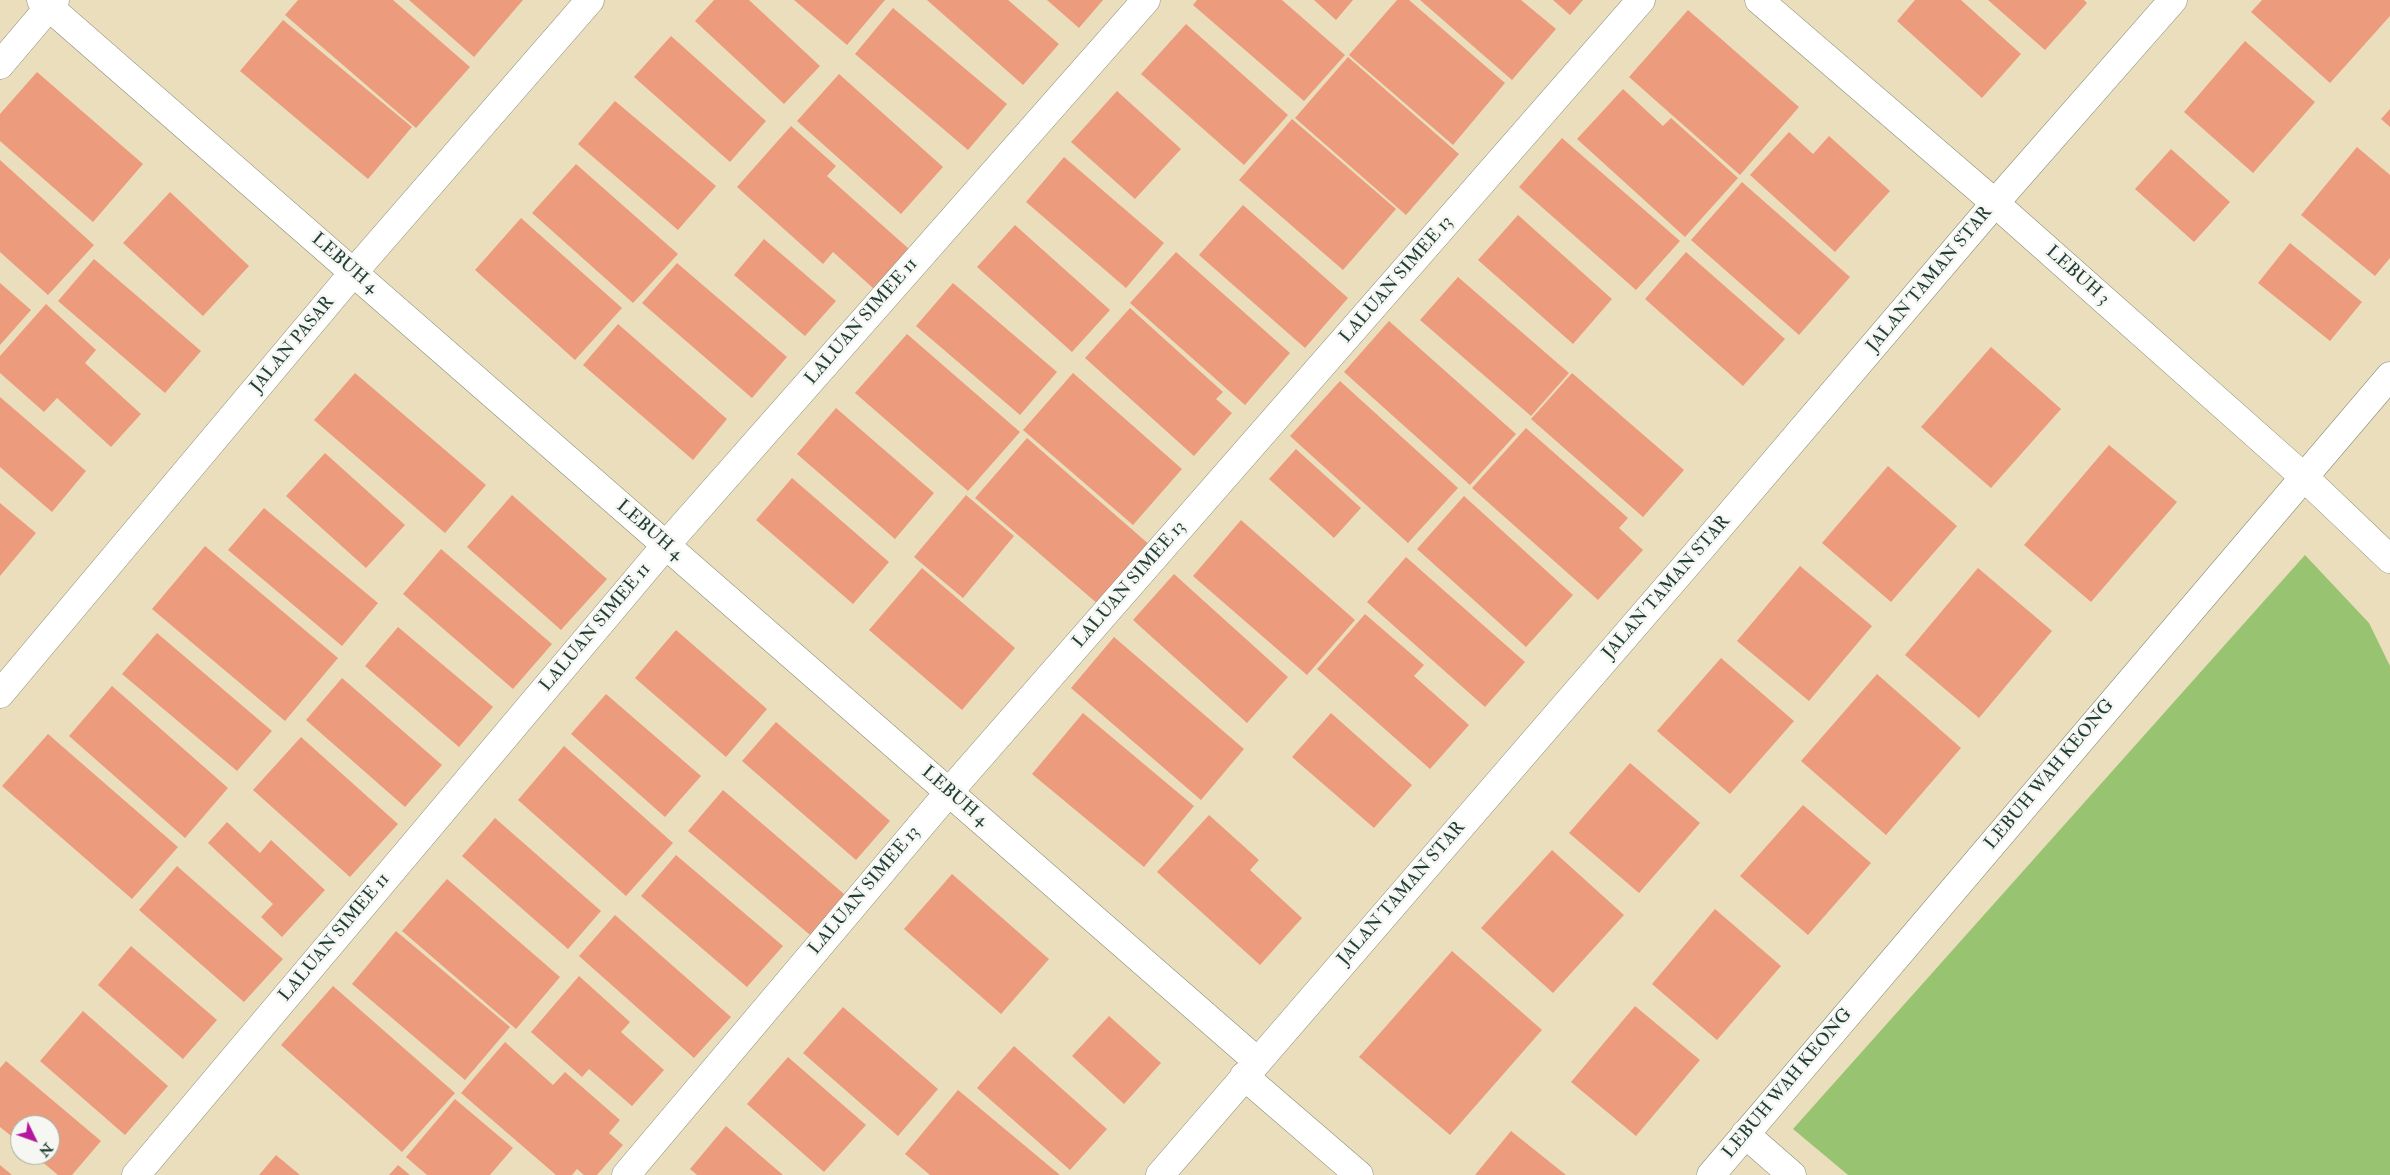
<!DOCTYPE html>
<style>
body{margin:0}
#map{position:relative;width:2390px;height:1175px;overflow:hidden;background:#ebdebc;font-family:"IM FELL Double Pica",serif}
canvas{display:block}
.north{position:absolute;left:10px;top:1115px;width:50px;height:50px;box-sizing:border-box;background:#f6f6f2;border:1px solid #a0aca6;border-radius:50%;rotate:132deg;font-size:14px;font-weight:700;line-height:20px;text-align:center;color:#1f3d34}
.north::after{content:'';display:block;margin:auto;width:18px;height:22px;background:#b5179e;clip-path:polygon(50% 0,100% 100%,50% 72%,0 100%)}
</style>
<div id="map">
<canvas width="2390" height="1175"></canvas>
<div class="north">N</div>
</div>
<script>
const context = document.querySelector('canvas').getContext('2d');
context.lineJoin = 'round';
function fillPath(path, color) { context.fillStyle = color; context.fill(path, 'evenodd'); }
const shape = rows => new Path2D(rows.map(r => 'M' + r).join(''));
function stroke(path, color, width, dash) { context.strokeStyle = color; context.lineWidth = width; context.lineCap = dash ? 'butt' : 'round'; context.setLineDash(dash || []); context.stroke(path); }
function write(font, color, halo, rows, align = 'center') {
  context.font = font + ' "IM FELL Double Pica",serif'; context.lineWidth = 5; context.setLineDash([]); context.textBaseline = 'middle'; context.strokeStyle = halo; context.fillStyle = color; for (const [text, x, y, turn = 0] of rows) {
    context.save(); context.translate(x, y); context.rotate((+turn || 0) * Math.PI / 180); context.textAlign = isNaN(turn) ? turn : align; if (halo) context.strokeText(text, 0, 0); context.fillText(text, 0, 0); context.restore();
  }
}
fillPath(shape([
 [2305,555,2369,623,2390,666,2390,1175,1848,1175,1793,1129]
]), '#98c472');
fillPath(shape([
 [298,0,393,0,470,67,416,128,285,15],
 [409,0,523,0,474,57],
 [714,0,749,0,820,66,784,104,695,21],
 [794,0,885,0,847,45],
 [927,0,1008,0,1059,44,1023,85],
 [1047,0,1103,0,1079,28],
 [1197,0,1282,0,1345,55,1304,101,1193,5],
 [1314,0,1353,0,1336,20],
 [1397,0,1409,0,1505,83,1453,145,1349,55],
 [1420,0,1521,0,1556,29,1512,80],
 [1553,0,1583,0,1570,15],
 [1915,0,1961,0,2021,54,1982,98,1897,21],
 [1988,0,2084,0,2087,3,2045,50],
 [2262,0,2390,0,2390,16,2330,83,2251,12],
 [893,8,1007,104,968,150,855,54],
 [1688,10,1799,107,1740,175,1629,77],
 [283,20,412,127,368,179,240,71],
 [1186,24,1288,115,1244,165,1141,74],
 [671,36,766,121,730,162,634,77],
 [2245,41,2315,102,2253,173,2184,112],
 [1348,57,1459,154,1406,215,1295,118],
 [37,72,143,164,93,222,0,141,0,114],
 [839,74,943,167,901,214,797,121],
 [1623,89,1663,126,1671,118,1738,178,1685,237,1577,139],
 [1117,91,1181,149,1135,199,1071,142],
 [615,101,716,186,678,230,578,144],
 [2390,109,2390,127,2381,119],
 [1292,119,1396,209,1343,270,1239,180],
 [791,126,836,166,827,176,909,249,874,289,833,252,823,264,737,187],
 [1789,132,1813,154,1829,136,1890,191,1835,252,1750,175],
 [1562,138,1680,241,1636,290,1519,187],
 [2357,147,2390,175,2390,258,2375,276,2301,215],
 [2171,149,2230,202,2194,242,2135,189],
 [1064,157,1164,243,1126,288,1026,202],
 [0,160,94,245,48,295,0,252],
 [576,164,678,254,633,303,532,213],
 [1742,182,1850,277,1799,335,1691,240],
 [170,192,249,266,203,316,123,243],
 [1243,205,1348,298,1305,348,1199,255],
 [1518,215,1612,299,1573,344,1478,260],
 [521,218,622,308,575,360,475,270],
 [1015,225,1110,310,1072,352,977,267],
 [764,239,836,301,805,336,734,275],
 [2290,243,2362,302,2330,341,2258,283],
 [1176,252,1290,353,1245,405,1130,303],
 [1686,252,1785,339,1743,386,1645,299],
 [94,259,201,351,165,393,58,301],
 [677,263,787,357,752,398,642,303],
 [1458,277,1569,373,1531,416,1420,320],
 [0,283,31,310,0,345],
 [953,283,1057,372,1020,415,916,326],
 [46,304,96,350,85,363,141,414,111,447,57,398,44,412,0,373,0,356],
 [1130,308,1223,392,1216,399,1232,413,1194,456,1085,358],
 [1389,321,1516,434,1470,485,1344,372],
 [618,324,727,419,693,460,583,365],
 [907,334,1020,432,968,491,855,393],
 [1991,347,2061,409,1991,488,1921,427],
 [355,373,486,485,445,533,314,420],
 [1073,373,1182,469,1133,525,1023,430],
 [1572,373,1684,470,1643,517,1531,419],
 [1340,381,1458,488,1408,543,1290,436],
 [0,397,86,471,52,512,0,467],
 [836,408,934,493,895,539,797,454],
 [1526,428,1628,518,1619,528,1643,550,1598,600,1472,488],
 [1027,438,1151,546,1099,605,975,498],
 [2109,445,2177,502,2091,602,2024,545],
 [1296,449,1361,508,1334,538,1269,479],
 [325,453,405,525,366,568,286,496],
 [1888,466,1957,526,1891,602,1822,543],
 [792,478,889,562,853,604,756,520],
 [512,495,607,579,561,630,467,547],
 [966,495,1014,536,963,598,914,557],
 [1464,496,1573,595,1526,647,1417,549],
 [0,503,36,533,0,576],
 [264,508,378,603,342,646,228,550],
 [1241,520,1355,620,1307,675,1193,576],
 [205,546,338,658,285,721,152,609],
 [441,549,552,644,513,689,403,594],
 [1406,557,1525,662,1485,707,1367,602],
 [1800,566,1872,626,1809,701,1737,641],
 [922,568,1015,648,962,710,869,630],
 [1978,568,2052,631,1979,718,1905,655],
 [1174,574,1288,677,1247,723,1133,620],
 [1365,614,1424,665,1414,676,1469,725,1430,769,1317,669],
 [398,627,493,707,459,747,365,666],
 [676,630,767,709,726,757,635,678],
 [157,633,272,731,237,771,122,674],
 [1114,637,1244,749,1201,800,1071,688],
 [1721,658,1794,721,1730,794,1657,731],
 [1877,674,1961,748,1886,835,1801,761],
 [342,678,442,765,405,807,306,720],
 [112,686,228,788,185,838,69,736],
 [606,694,701,776,665,817,571,734],
 [1083,713,1194,806,1144,867,1032,774],
 [1331,713,1412,785,1374,828,1292,757],
 [776,722,890,821,856,860,742,761],
 [48,734,178,847,132,899,2,786],
 [301,737,398,824,350,877,253,790],
 [564,746,673,843,626,896,518,800],
 [1630,763,1700,823,1639,893,1569,833],
 [723,790,851,900,816,940,688,831],
 [1803,805,1871,863,1808,935,1740,876],
 [1209,815,1259,860,1250,870,1302,918,1260,965,1157,872],
 [495,818,601,911,568,949,462,856],
 [227,822,260,853,271,840,325,890,282,937,261,917,273,904,208,843],
 [1552,850,1624,915,1553,993,1481,928],
 [676,855,783,946,747,987,641,896],
 [177,866,283,959,244,1002,139,910],
 [952,874,1049,959,1001,1014,904,929],
 [447,879,560,977,516,1029,402,931],
 [1715,909,1781,966,1717,1040,1652,984],
 [615,915,731,1017,694,1058,579,956],
 [396,931,510,1027,465,1080,352,984],
 [131,946,217,1020,183,1059,98,985],
 [1452,951,1542,1030,1450,1135,1359,1057],
 [579,976,630,1022,621,1032,664,1070,632,1106,589,1069,582,1077,531,1032],
 [333,986,455,1093,402,1152,281,1045],
 [1635,1006,1700,1060,1636,1136,1571,1082],
 [843,1007,938,1089,898,1136,803,1053],
 [83,1011,168,1086,125,1135,40,1061],
 [1109,1016,1161,1063,1124,1104,1072,1056],
 [505,1042,553,1085,565,1072,620,1120,609,1133,623,1145,597,1175,584,1175,577,1169,572,1175,556,1175,461,1093],
 [1014,1046,1107,1129,1070,1170,977,1088],
 [788,1057,866,1125,824,1172,747,1104],
 [6,1061,101,1141,72,1175,58,1175,34,1155,50,1155,50,1125,20,1125,20,1143,0,1127,0,1068],
 [958,1090,1060,1175,930,1175,905,1154],
 [455,1099,513,1148,490,1175,427,1175,406,1157],
 [726,1126,783,1175,697,1175,690,1169],
 [1511,1131,1566,1175,1475,1175],
 [276,1155,300,1175,259,1175],
 [0,1165,12,1175,0,1175],
 [398,1165,410,1175,389,1175]
]), '#ec9c7d');
const street = shape([
 [41,0,1257,1061],
 [1759,0,1995,203,2305,478,2390,559],
 [0,65,55,0],
 [0,694,353,273,590,0],
 [1244,1076,1359,1175],
 [1745,1134,1792,1175],
 [136,1175,666,545,1146,0],
 [626,1175,949,792,1641,0],
 [1711,1175,2390,376]
]);
const secondary = shape([
 [1160,1175,1703,546,1995,203,2173,0]
]);
stroke(street, '#858e78', 29);
stroke(secondary, '#858e78', 29);
stroke(street, '#fff', 28);
stroke(secondary, '#fff', 28);
write('18px', '#1f3d34', '#f6f6f2', [
 ["LEBUH 4",344,264,41],
 ["LEBUH 3",2077,276,42],
 ["LALUAN SIMEE 13",1397,280,-49],
 ["JALAN TAMAN STAR",1930,280,-50],
 ["LALUAN SIMEE 11",862,322,-49],
 ["JALAN PASAR",293,345,-50],
 ["LEBUH 4",649,531,41],
 ["LALUAN SIMEE 13",1130,585,-49],
 ["JALAN TAMAN STAR",1667,588,-49],
 ["LALUAN SIMEE 11",596,628,-50],
 ["LEBUH WAH KEONG",2050,775,-50],
 ["LEBUH 4",954,797,41],
 ["LALUAN SIMEE 13",865,891,-50],
 ["JALAN TAMAN STAR",1402,894,-49],
 ["LALUAN SIMEE 11",335,938,-50],
 ["LEBUH WAH KEONG",1788,1084,-50]
]);
</script>
